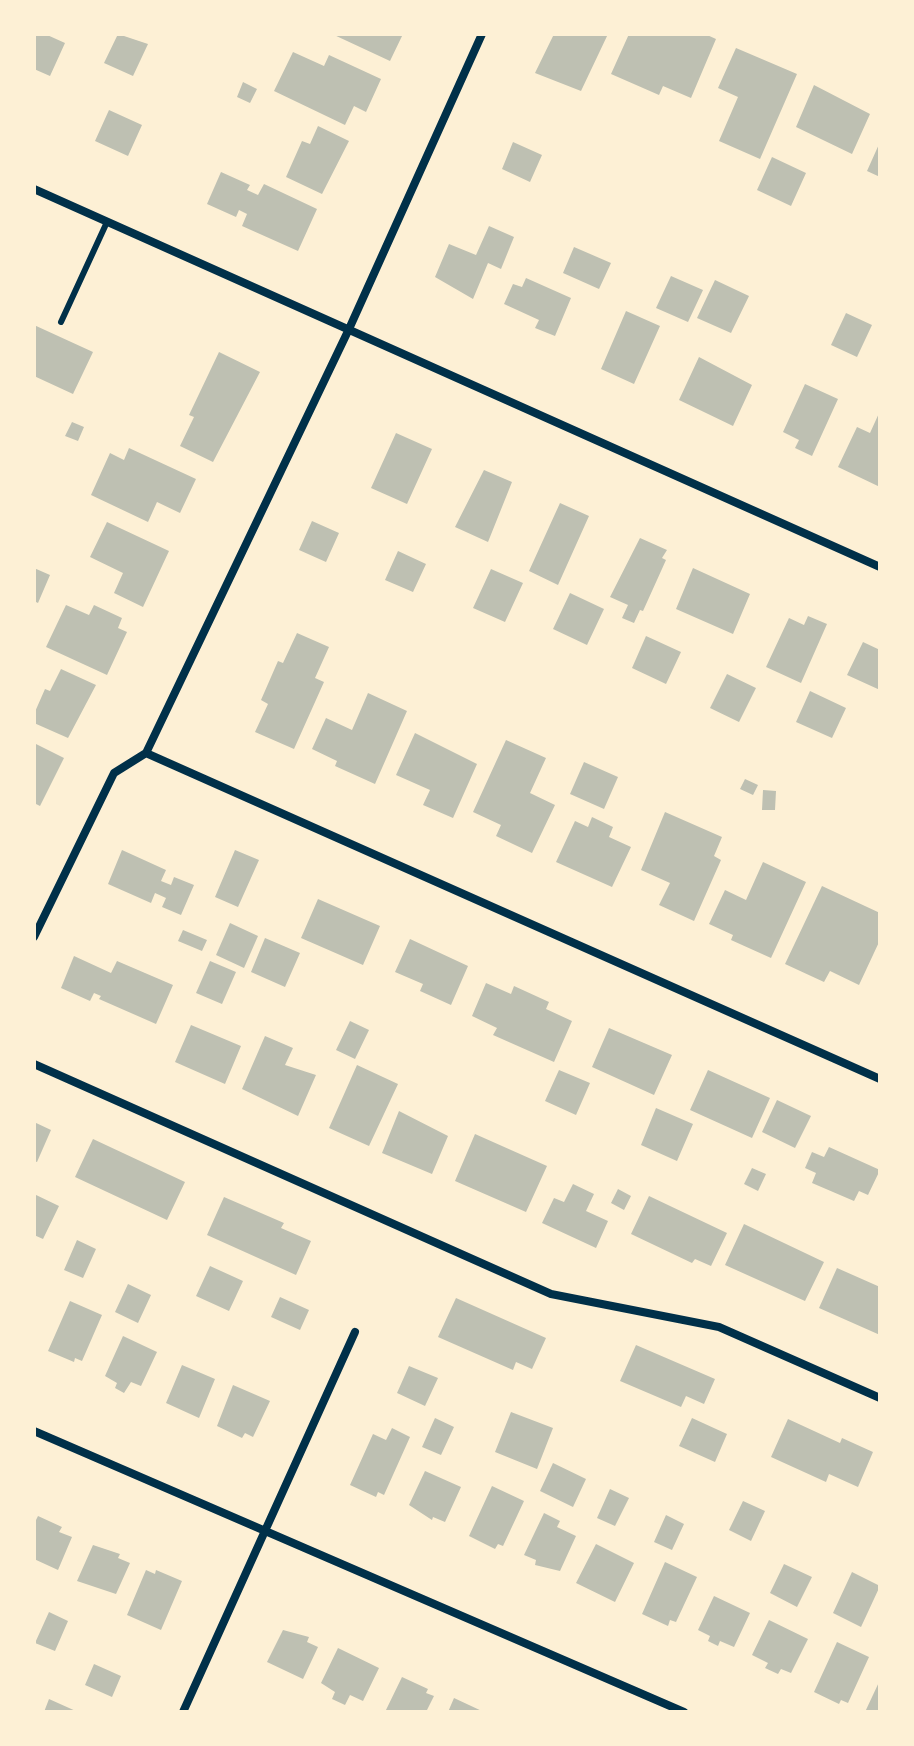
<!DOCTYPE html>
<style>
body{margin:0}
#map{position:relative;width:914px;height:1746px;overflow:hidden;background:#fdf0d5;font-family:"Exo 2",sans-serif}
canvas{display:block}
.frame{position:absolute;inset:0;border:36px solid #fdf0d5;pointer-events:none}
</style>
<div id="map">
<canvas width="914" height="1746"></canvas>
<div class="frame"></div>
</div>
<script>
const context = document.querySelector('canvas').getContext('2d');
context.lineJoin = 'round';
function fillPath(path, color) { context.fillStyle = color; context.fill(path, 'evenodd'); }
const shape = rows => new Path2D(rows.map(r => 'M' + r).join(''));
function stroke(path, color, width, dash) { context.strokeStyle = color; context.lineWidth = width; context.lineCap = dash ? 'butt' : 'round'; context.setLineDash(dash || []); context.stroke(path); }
fillPath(shape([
 [34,34,45,34,65,43,50,76,34,69],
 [118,34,148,44,133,76,104,63],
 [332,34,403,34,390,61],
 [554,34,608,34,581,91,535,73],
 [629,34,705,34,716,39,691,98,663,86,659,95,611,74],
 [736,48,797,74,760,159,719,141,738,97,718,88],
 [293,52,324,66,329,55,381,79,366,112,354,106,345,125,274,91],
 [243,82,257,89,250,103,237,97],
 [814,85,870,114,852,154,796,127],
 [109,110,142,125,128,156,95,141],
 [318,126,349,141,322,194,286,177,302,141,310,144],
 [513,142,542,155,530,182,502,169],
 [880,142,880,177,867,171],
 [772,157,806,173,791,206,757,190],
 [221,172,250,185,247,190,258,195,264,184,317,209,298,251,242,226,247,214,239,210,236,217,207,204],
 [489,226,514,237,501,269,488,263,473,299,435,277,449,244,476,255],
 [574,247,611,263,599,289,563,273],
 [671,276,703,290,688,322,656,308],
 [526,278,571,298,555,336,535,328,539,320,504,304,513,284,522,287],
 [715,280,749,296,731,333,697,318],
 [626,311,660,326,634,384,601,369],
 [846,313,872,325,857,357,831,345],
 [34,325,93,352,73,394,34,376],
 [219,352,260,372,213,462,180,446,194,417,189,415],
 [699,357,752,385,733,426,679,400],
 [805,384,838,399,812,456,795,448,799,440,783,432],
 [880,411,880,487,838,467,857,427,870,433],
 [72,422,84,427,78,441,65,436],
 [396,433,432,449,407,504,371,488],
 [129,448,196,479,180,513,157,502,148,522,91,495,110,453,124,460],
 [484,470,512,482,488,542,455,527],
 [560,503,589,516,558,585,529,571],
 [312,521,339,533,326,562,299,550],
 [107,522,169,551,143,607,114,593,123,573,90,557],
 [640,538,667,550,662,558,666,560,643,611,640,610,634,623,622,618,628,605,610,597],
 [398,551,426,564,413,592,385,580],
 [34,568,50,575,38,603,34,601],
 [693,568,750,594,733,634,676,609],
 [491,569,523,583,505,622,473,608],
 [570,593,604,609,587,645,553,629],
 [66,605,89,615,94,605,122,618,118,628,127,632,107,675,46,647],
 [808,616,827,624,801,683,766,667,789,618,804,625],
 [297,633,329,647,315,678,324,682,294,749,255,732,268,704,261,700,278,661,283,663],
 [646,636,681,652,666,684,632,668],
 [863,642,880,650,880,690,847,675],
 [61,669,96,685,68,738,34,723,34,714,45,689,50,691],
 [727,674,756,688,739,722,710,708],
 [810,691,846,708,832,738,796,722],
 [368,693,407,711,375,784,335,766,337,761,312,749,326,718,352,730],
 [415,733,477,764,453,818,423,805,430,790,396,775],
 [506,740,546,758,530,793,555,805,532,853,496,836,501,825,473,812],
 [34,743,64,758,40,806,34,803],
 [584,762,618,777,604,809,570,794],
 [745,779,758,785,753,795,740,789],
 [763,790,776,791,775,810,762,810],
 [665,812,722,837,714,856,721,860,694,921,659,905,670,883,641,870],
 [592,817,613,827,609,837,631,847,612,887,556,862,575,821,588,827],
 [122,850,166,870,161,881,171,885,174,877,194,885,181,915,162,907,166,898,155,893,151,903,108,884],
 [235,850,259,860,238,907,215,897],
 [763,862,806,882,771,958,731,940,733,935,709,924,725,890,746,900],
 [822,886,880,913,880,940,859,985,830,971,824,982,785,964],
 [318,899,380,926,363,965,301,938],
 [230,923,258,936,244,968,216,955],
 [183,930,207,940,202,951,178,941],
 [265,938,300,953,285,987,251,972],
 [410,939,468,966,451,1005,420,991,423,984,395,972],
 [74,956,111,973,117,961,173,985,156,1024,99,999,101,996,94,993,90,1001,61,988],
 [210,961,236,972,222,1004,196,993],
 [486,983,511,994,514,986,549,1002,546,1009,572,1021,554,1062,493,1035,497,1028,472,1016],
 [350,1021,369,1030,355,1059,336,1050],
 [191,1025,241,1046,225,1084,175,1062],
 [609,1028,672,1055,654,1095,592,1067],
 [265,1036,293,1048,285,1065,316,1075,298,1116,242,1089],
 [357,1065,398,1084,369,1146,329,1128],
 [559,1070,590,1083,576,1115,545,1101],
 [708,1070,770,1098,752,1138,690,1110],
 [777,1100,811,1116,795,1148,762,1132],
 [656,1108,693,1124,677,1161,641,1145],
 [399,1111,448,1136,432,1174,382,1153],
 [34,1122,51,1130,37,1162,34,1161],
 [475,1134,547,1166,526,1212,455,1181],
 [93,1139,185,1182,167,1220,75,1177],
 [829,1147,880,1170,868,1195,859,1191,854,1201,812,1183,816,1173,805,1168,812,1152,824,1157],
 [752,1168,766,1174,758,1191,744,1184],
 [573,1184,594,1194,586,1211,608,1221,596,1248,542,1223,554,1198,564,1202],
 [618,1189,631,1196,624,1210,611,1203],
 [34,1194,59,1206,43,1239,34,1235],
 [649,1196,727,1233,711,1266,695,1259,692,1263,631,1234],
 [224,1197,284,1223,281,1228,311,1241,296,1275,207,1235],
 [744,1224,824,1262,805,1301,725,1265],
 [77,1240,96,1249,83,1278,64,1270],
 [210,1266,243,1281,229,1311,196,1296],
 [837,1268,880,1287,880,1335,819,1308],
 [128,1284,151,1295,138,1323,115,1312],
 [280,1297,309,1310,300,1330,271,1317],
 [456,1298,546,1338,532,1369,516,1362,513,1370,438,1337],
 [70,1301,102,1315,82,1361,75,1358,74,1362,48,1351],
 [123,1336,157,1352,141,1386,131,1382,124,1393,115,1388,117,1383,105,1376],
 [636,1345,715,1379,704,1404,686,1396,681,1407,620,1381],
 [182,1365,215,1379,199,1418,166,1403],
 [409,1366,438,1378,425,1406,397,1393],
 [233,1385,270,1401,253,1437,245,1433,242,1438,217,1426],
 [511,1412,553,1428,537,1469,495,1452],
 [435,1418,454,1427,441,1455,422,1447],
 [692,1418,727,1434,715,1462,679,1446],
 [788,1419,840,1443,842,1438,873,1452,858,1487,829,1474,826,1482,771,1457],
 [392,1428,410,1437,384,1495,378,1492,376,1497,350,1485,373,1434,386,1440],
 [553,1463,586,1479,573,1507,540,1491],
 [425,1471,461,1487,445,1522,433,1517,432,1520,409,1505],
 [492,1486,524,1501,503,1546,498,1544,495,1549,469,1536],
 [610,1489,629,1498,615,1526,597,1518],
 [743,1501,765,1511,751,1541,729,1530],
 [544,1513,560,1521,557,1527,576,1536,560,1571,535,1565,536,1560,524,1555],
 [666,1515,684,1524,672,1550,654,1542],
 [38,1516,62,1527,59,1532,72,1537,58,1570,34,1559,34,1524],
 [596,1544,634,1563,615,1602,576,1583],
 [93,1545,120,1554,118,1558,130,1563,116,1594,77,1581],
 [665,1562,697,1577,676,1622,670,1620,668,1626,642,1614],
 [784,1564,812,1577,797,1607,770,1593],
 [146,1570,155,1574,156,1570,182,1581,161,1630,127,1615],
 [852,1572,880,1586,861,1627,833,1613],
 [714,1596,750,1613,734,1647,720,1641,718,1646,708,1641,710,1636,698,1630],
 [49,1612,68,1621,55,1651,35,1643],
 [769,1620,808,1639,791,1673,781,1669,778,1674,765,1668,768,1663,752,1655],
 [283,1630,309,1637,307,1642,318,1647,303,1679,267,1662],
 [837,1642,869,1657,848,1703,841,1700,839,1704,814,1692],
 [338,1648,379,1668,363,1701,350,1695,345,1705,332,1699,335,1692,321,1683],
 [94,1664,121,1676,112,1697,85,1685],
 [402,1677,428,1689,426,1693,434,1696,426,1712,385,1712],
 [880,1680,880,1712,865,1712],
 [454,1698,484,1712,448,1712],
 [49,1699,78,1712,44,1712]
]), '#bec0b2');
stroke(shape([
 [61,322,107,222]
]), '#003049', 6);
stroke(shape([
 [34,189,880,567],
 [146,753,880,1079],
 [34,937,114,773,146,753,349,329,482,34],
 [34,1064,551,1294,719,1327,880,1398],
 [34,1431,684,1712],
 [183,1712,355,1332]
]), '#003049', 8);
</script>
